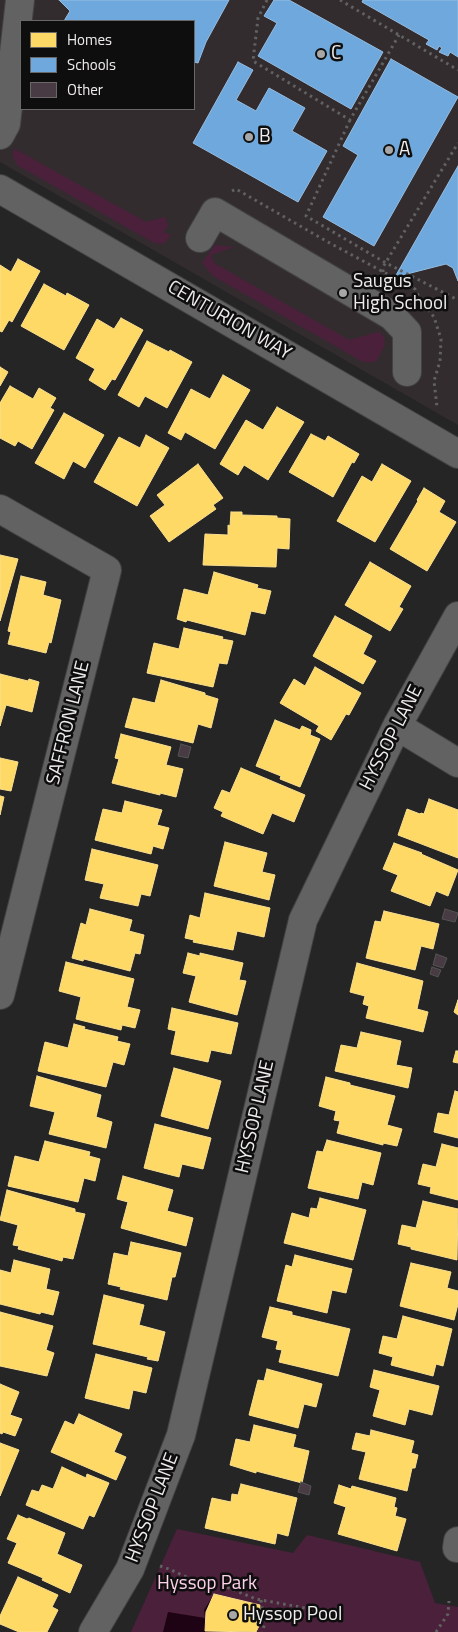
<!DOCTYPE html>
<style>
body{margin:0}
#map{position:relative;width:458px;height:1632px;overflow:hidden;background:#252525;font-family:"Titillium Web",sans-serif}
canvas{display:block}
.legend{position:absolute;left:20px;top:20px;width:175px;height:90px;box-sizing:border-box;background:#0f0e0e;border:1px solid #696768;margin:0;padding:6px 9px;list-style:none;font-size:15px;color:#efedee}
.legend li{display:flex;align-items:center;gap:10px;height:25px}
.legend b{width:25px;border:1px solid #696768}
</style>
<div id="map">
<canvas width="458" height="1632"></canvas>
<ul class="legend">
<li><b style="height:14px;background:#ffd966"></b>Homes</li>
<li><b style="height:14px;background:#6fa8dc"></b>Schools</li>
<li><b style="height:14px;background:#483b43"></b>Other</li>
</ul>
</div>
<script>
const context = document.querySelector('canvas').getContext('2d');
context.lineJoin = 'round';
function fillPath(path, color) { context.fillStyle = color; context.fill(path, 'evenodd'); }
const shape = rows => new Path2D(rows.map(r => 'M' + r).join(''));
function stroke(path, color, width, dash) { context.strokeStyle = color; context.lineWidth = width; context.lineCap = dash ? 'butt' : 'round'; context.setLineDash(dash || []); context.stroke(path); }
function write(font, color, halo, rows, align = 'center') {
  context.font = font + ' "Titillium Web",sans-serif'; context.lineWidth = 5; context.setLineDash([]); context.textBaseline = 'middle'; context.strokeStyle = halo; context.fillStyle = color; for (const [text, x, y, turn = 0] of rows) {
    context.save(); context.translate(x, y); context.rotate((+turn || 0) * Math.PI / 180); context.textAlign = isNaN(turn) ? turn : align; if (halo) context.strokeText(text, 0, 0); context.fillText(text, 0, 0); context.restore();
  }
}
fillPath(shape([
 [0,0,458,0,458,425,0,162],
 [21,21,194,21,194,109,21,109]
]), '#332c2f');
fillPath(shape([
 [15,149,146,222,165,217,168,226,163,232,171,235,164,244,154,243,17,165,12,154],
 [215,245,234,247,211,255,214,263,349,340,378,332,381,333,384,338,385,345,376,362,363,362,213,276,202,263],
 [177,1529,293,1553,307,1535,420,1562,435,1603,458,1607,458,1632,131,1632]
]), '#4b203b');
fillPath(shape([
 [214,1594,261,1605,260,1624,257,1632,163,1632,168,1612,205,1618,204,1610]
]), '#1d0313');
const homes = shape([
 [18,259,40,271,12,322,9,320,2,332,0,331,0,265,11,272,18,259],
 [44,284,66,296,67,293,89,305,64,350,21,326,44,284],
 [121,318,143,330,115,380,112,379,105,390,89,380,95,369,76,358,97,319,114,329,121,318],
 [147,341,169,352,170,350,192,362,167,408,145,396,139,407,118,395,147,341],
 [0,367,8,372,0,386,0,367],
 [223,375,250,390,215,449,185,432,181,440,168,433,191,389,210,399,223,375],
 [10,386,33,399,39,388,56,398,50,408,54,410,32,449,18,441,15,446,0,438,0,403,10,386],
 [277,407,304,422,268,480,244,465,238,475,220,464,246,420,263,430,277,407],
 [64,413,104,435,85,468,73,461,64,479,35,463,64,413],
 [311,434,325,441,328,436,359,454,354,463,352,462,333,497,289,472,311,434],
 [146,435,169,448,137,506,94,482,119,437,140,448,146,435],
 [198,464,223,498,213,505,216,509,169,542,150,516,165,505,157,495,198,464],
 [382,464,411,481,375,542,337,521,362,476,372,482,382,464],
 [424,488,445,501,439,512,456,522,427,571,390,549,418,501,417,500,424,488],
 [231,512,242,512,242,515,277,516,277,518,290,519,289,549,277,548,276,567,203,565,205,534,228,535,228,525,230,526,231,512],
 [0,555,18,559,0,621,0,555],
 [370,562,411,586,399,607,403,609,390,631,345,605,370,562],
 [214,572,258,585,257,588,271,591,265,614,251,611,245,635,187,620,186,622,177,619,184,589,208,595,214,572],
 [21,576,46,582,43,595,61,600,51,643,49,642,46,653,8,644,11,632,8,631,21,576],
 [335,616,372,636,363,654,376,661,363,684,313,656,335,616],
 [184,628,223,637,222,639,233,641,227,664,219,663,213,687,147,673,154,643,179,649,184,628],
 [315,667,361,693,349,715,346,714,331,740,316,731,319,726,280,703,294,679,305,686,315,667],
 [0,674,28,681,29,679,39,682,32,712,6,705,0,726,0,674],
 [161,680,205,693,205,695,218,699,211,728,198,724,193,743,125,727,133,698,155,703,161,680],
 [275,720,300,730,302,726,311,730,310,735,320,739,300,787,280,779,281,776,256,766,275,720],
 [121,734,171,747,166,765,183,769,176,797,160,793,160,795,112,783,119,759,115,758,121,734],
 [0,758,18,762,11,791,0,789,0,758],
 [241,768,305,795,294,822,272,813,263,834,221,816,223,812,214,808,222,790,230,793,241,768],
 [0,796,4,797,0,815,0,796],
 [429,799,458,810,458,858,398,835,407,809,420,814,421,813,424,814,429,799],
 [125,801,162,810,157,825,169,828,163,849,153,846,151,854,95,840,103,809,122,813,125,801],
 [225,842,267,853,262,872,275,875,269,900,214,886,225,842],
 [394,843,422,853,421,854,458,870,448,896,436,891,430,906,391,891,398,875,383,869,394,843],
 [92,849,158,865,150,896,141,894,138,906,100,898,104,884,85,880,92,849],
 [205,893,270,908,264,937,237,931,233,950,193,942,194,940,185,938,190,915,200,918,205,893],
 [90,909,132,920,129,931,144,935,140,954,135,953,130,971,84,959,83,961,72,958,81,923,86,925,90,909],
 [384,911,439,924,433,949,421,946,415,970,366,958,375,921,381,922,384,911],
 [188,953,200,956,200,953,243,963,239,980,246,981,237,1015,189,1002,196,976,183,973,188,953],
 [66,962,134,979,127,1007,140,1010,135,1028,122,1025,121,1030,76,1019,81,997,59,991,66,962],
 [357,963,423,981,417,1009,428,1012,423,1032,366,1018,369,1006,363,1004,365,996,350,992,357,963],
 [458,1000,458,1015,454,1012,458,1000],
 [172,1008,238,1023,231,1054,211,1050,208,1062,171,1054,176,1031,168,1029,172,1008],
 [74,1024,85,1027,84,1029,118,1037,117,1041,130,1044,124,1065,113,1062,106,1087,38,1071,45,1042,68,1048,74,1024],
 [361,1032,401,1041,396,1065,412,1068,408,1088,335,1071,341,1045,357,1048,361,1032],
 [456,1051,458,1051,458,1063,453,1062,456,1051],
 [174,1068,221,1081,208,1129,161,1116,174,1068],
 [37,1076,101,1095,96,1117,112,1122,106,1148,49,1134,55,1112,30,1106,37,1076],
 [326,1077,350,1083,350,1085,395,1096,387,1125,402,1129,397,1146,383,1143,383,1145,337,1133,340,1121,334,1120,336,1111,319,1106,326,1077],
 [455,1091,458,1092,458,1138,434,1132,438,1113,449,1115,455,1091],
 [155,1124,211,1138,203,1169,182,1164,179,1177,144,1168,155,1124],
 [327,1140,381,1153,373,1185,362,1182,358,1199,308,1188,317,1151,323,1152,327,1140],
 [45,1141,90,1152,89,1156,100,1159,95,1181,84,1178,78,1202,8,1186,15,1156,39,1162,45,1141],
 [442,1144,458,1148,458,1200,430,1193,431,1187,418,1184,423,1164,436,1167,442,1144],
 [123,1176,173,1190,167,1211,193,1218,186,1246,121,1228,128,1202,117,1199,123,1176],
 [7,1190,75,1209,75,1212,85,1214,73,1259,63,1257,62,1261,18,1249,19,1246,13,1245,18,1225,0,1220,7,1190],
 [320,1198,366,1210,353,1260,284,1243,292,1213,309,1218,311,1208,317,1209,320,1198],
 [423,1201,458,1209,457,1260,411,1249,411,1247,398,1244,402,1225,416,1228,423,1201],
 [131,1242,181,1253,175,1277,172,1277,167,1300,120,1289,121,1287,108,1284,114,1253,128,1256,131,1242],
 [295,1255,352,1269,346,1293,332,1290,327,1313,277,1301,286,1265,292,1267,295,1255],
 [14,1260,50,1269,46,1289,59,1292,53,1315,41,1312,40,1314,0,1304,0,1270,11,1273,14,1260],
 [411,1263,451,1272,447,1288,458,1291,458,1304,454,1320,400,1306,411,1263],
 [104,1295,144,1305,139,1325,165,1332,158,1361,147,1359,148,1357,93,1344,104,1295],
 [270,1307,292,1312,292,1315,350,1329,338,1376,279,1362,282,1350,276,1349,278,1341,262,1337,270,1307],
 [0,1312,53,1326,46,1350,54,1353,47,1376,0,1366,0,1312],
 [403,1316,452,1329,443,1366,436,1364,433,1376,391,1365,393,1357,379,1353,383,1336,397,1339,403,1316],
 [96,1354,152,1368,146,1393,133,1390,129,1409,85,1398,96,1354],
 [267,1369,322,1384,316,1407,304,1404,298,1428,249,1415,258,1380,264,1381,267,1369],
 [374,1370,439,1386,432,1415,409,1409,405,1425,373,1416,380,1390,370,1387,374,1370],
 [0,1384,19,1392,10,1415,22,1419,15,1436,3,1432,2,1434,0,1433,0,1384],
 [79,1414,122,1434,114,1452,126,1457,116,1480,51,1452,65,1421,74,1425,79,1414],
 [254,1425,296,1435,293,1447,309,1451,302,1483,256,1471,256,1473,230,1465,236,1439,250,1442,254,1425],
 [371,1430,414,1441,411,1453,418,1455,415,1468,412,1468,407,1491,359,1479,366,1452,352,1449,356,1433,370,1436,371,1430],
 [0,1443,19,1450,0,1496,0,1443],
 [62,1467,86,1478,87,1474,109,1483,94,1517,89,1515,83,1529,26,1505,32,1490,39,1492,42,1485,53,1489,62,1467],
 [241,1484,297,1498,288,1536,277,1533,275,1544,205,1528,212,1498,231,1502,232,1494,238,1495,241,1484],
 [339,1485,351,1489,352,1486,396,1498,394,1507,397,1508,395,1516,406,1519,397,1551,338,1534,346,1507,334,1503,339,1485],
 [18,1515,27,1519,29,1518,65,1533,57,1554,82,1565,70,1593,42,1580,43,1578,8,1563,17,1543,7,1539,18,1515],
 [18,1577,58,1595,52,1607,58,1610,47,1632,19,1632,0,1624,0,1616,18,1577],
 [214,1594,260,1605,260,1624,256,1632,205,1631,206,1612,214,1594]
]);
fillPath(homes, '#ffd966');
stroke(homes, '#fadf8f', 1);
const schools = shape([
 [59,0,229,0,206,42,198,63,194,62,194,21,64,21,70,11,59,0],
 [274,0,289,0,383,52,351,109,258,56,277,23,264,16,274,0],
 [363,0,458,0,458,57,450,52,448,56,439,52,442,48,439,46,437,50,426,44,429,40,362,2,363,0],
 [391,59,458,97,374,246,323,217,358,155,343,146,391,59],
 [238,62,253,70,236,100,256,111,269,88,305,108,292,131,327,151,298,202,193,143,238,62],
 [458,166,458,281,453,268,446,264,395,277,458,166]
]);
fillPath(schools, '#6fa8dc');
stroke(schools, '#95bde1', 1);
const building = shape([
 [181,744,191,747,188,758,178,756,181,744],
 [445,909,458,913,455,922,442,919,445,909],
 [436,954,447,958,443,968,433,965,436,954],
 [432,967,441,970,438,977,430,974,432,967],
 [301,1482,311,1486,309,1495,298,1492,301,1482]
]);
fillPath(building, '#483b43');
stroke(building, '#545353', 1);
const minor = shape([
 [0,135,6,124,20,0],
 [0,189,458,454],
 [200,238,215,212,392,316,407,332,407,372],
 [0,509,107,570,0,995],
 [397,726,458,763],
 [457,1548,458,1541],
 [93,1632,130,1569,181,1435,303,920,397,726,458,616]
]);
stroke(minor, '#434343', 30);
stroke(shape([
 [267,0,258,18,253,61,350,120,399,35],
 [340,0,458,70],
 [350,120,306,216,386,263,458,300],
 [232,191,236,189,326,241,415,289,421,301,434,317,441,339,440,361,434,381,437,407],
 [383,272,383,267,458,143],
 [160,1566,169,1569,195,1581,214,1582,256,1599,305,1608],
 [261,1600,265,1623,262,1632],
 [436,1632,448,1614,449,1601]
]), '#616161', 3, [2.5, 4]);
stroke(minor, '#636262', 28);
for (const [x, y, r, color] of [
 [321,54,5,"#a8a7a8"],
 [249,137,5,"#a8a7a8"],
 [389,150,5,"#a8a7a8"],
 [343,293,5,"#a8a7a8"],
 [233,1615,5,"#a8a7a8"]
]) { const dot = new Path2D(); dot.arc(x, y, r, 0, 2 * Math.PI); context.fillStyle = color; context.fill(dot); stroke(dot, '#0f0e0e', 2); }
write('19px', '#efedee', '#0f0e0e', [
 ["C",331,54],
 ["B",259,137],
 ["A",399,150],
 ["Saugus",353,282],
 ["High School",353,304],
 ["Hyssop Pool",243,1615]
], 'left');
write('19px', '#efedee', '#0f0e0e', [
 ["CENTURION WAY",229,321,30],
 ["SAFFRON LANE",69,723,-76],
 ["HYSSOP LANE",392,738,-63],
 ["HYSSOP LANE",256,1117,-77],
 ["HYSSOP LANE",153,1508,-69]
]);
write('19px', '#fdd1e9', '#0f0e0e', [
 ["Hyssop Park",207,1584]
]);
</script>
